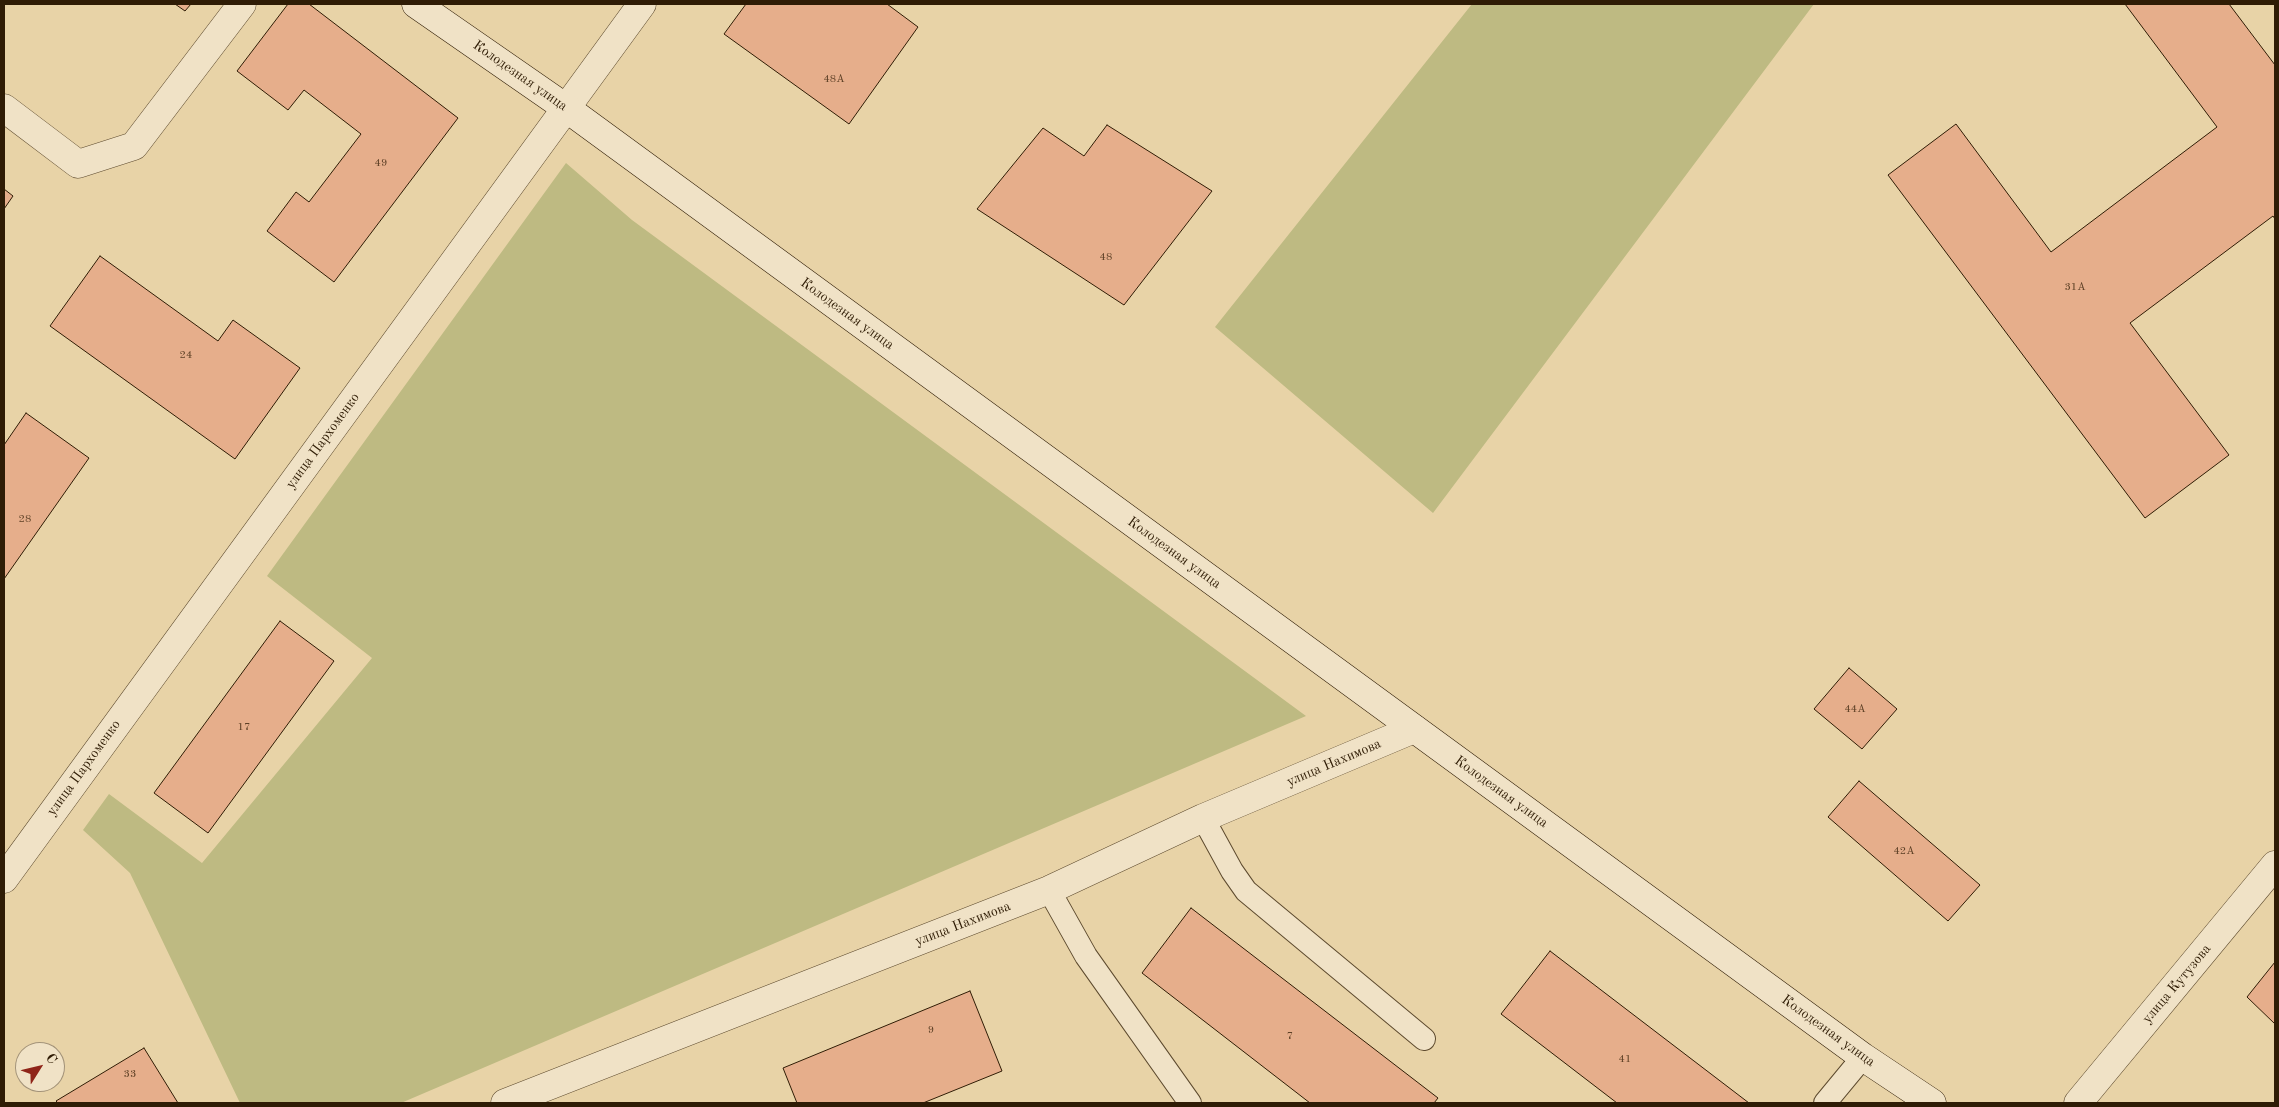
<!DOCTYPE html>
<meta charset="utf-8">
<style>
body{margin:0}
#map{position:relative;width:2279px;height:1107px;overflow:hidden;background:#e8d3a7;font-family:"Old Standard TT",serif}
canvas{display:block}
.frame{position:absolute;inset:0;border:5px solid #2f1c05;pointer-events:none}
.north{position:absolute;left:15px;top:1042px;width:50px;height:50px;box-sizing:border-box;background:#f0e2c6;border:1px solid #a39379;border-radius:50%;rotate:54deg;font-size:14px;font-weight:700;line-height:20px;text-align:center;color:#2f1c05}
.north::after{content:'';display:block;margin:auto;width:18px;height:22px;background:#8f2418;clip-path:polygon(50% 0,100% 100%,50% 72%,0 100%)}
</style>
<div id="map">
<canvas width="2279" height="1107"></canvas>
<div class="frame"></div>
<div class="north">С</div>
</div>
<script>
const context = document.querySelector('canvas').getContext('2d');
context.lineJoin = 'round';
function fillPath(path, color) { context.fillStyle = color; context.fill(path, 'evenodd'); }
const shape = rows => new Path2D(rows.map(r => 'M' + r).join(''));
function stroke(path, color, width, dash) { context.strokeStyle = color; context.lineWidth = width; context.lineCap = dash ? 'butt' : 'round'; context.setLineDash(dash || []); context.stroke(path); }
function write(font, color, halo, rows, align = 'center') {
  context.font = font + ' "Old Standard TT",serif'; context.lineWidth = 4; context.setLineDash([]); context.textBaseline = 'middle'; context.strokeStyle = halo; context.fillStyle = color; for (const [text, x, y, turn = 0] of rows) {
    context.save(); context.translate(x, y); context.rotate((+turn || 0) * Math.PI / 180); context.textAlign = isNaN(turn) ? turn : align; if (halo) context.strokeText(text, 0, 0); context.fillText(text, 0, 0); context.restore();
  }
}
fillPath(shape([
 [1472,4,1814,4,1433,513,1215,327],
 [566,163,632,220,1306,716,401,1103,240,1103,130,873,83,830,109,794,202,863,372,658,267,576]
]), '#beba82');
const building = shape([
 [175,4,191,4,185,11,175,4],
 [288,4,309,4,458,118,334,282,267,231,296,192,309,202,361,134,304,90,288,110,237,71,288,4],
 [746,4,887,4,918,27,849,124,724,34,746,4],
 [2125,4,2229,4,2275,65,2275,219,2273,216,2130,323,2229,455,2145,518,1888,175,1956,124,2051,252,2217,127,2125,4],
 [1107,125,1212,191,1124,305,977,209,1043,128,1084,156,1107,125],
 [4,189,13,196,4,209,4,189],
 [100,256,218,341,233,320,300,368,235,459,50,326,100,256],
 [26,413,89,458,4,579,4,445,26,413],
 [280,621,334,661,208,833,154,793,280,621],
 [1849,668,1897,709,1862,749,1814,709,1849,668],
 [1859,781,1980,885,1948,921,1828,817,1859,781],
 [1191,908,1438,1098,1434,1103,1310,1103,1142,973,1191,908],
 [1550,951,1749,1103,1617,1103,1501,1014,1550,951],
 [2275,962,2275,1024,2247,997,2275,962],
 [970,991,1002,1071,923,1103,797,1103,783,1068,970,991],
 [144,1048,178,1103,58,1103,56,1101,144,1048]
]);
fillPath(building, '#e6ae8b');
stroke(building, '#2f1c05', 1);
const service = shape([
 [1203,818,1232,871,1246,891,1424,1039],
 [1049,890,1086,956,1190,1103],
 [1825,1103,1863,1057]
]);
const minor = shape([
 [4,108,78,164,134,146,242,4],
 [505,1103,1049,890,1203,818,1414,729],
 [2078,1103,2275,865]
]);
const tertiary = shape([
 [4,879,642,4]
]);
const secondary = shape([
 [416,4,566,108,1863,1057,1932,1103]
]);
stroke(service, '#5d4a2e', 24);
stroke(minor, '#5d4a2e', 29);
stroke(tertiary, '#5d4a2e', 29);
stroke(secondary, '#2f1c05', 29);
stroke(service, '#f0e2c6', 22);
stroke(minor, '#f0e2c6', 28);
stroke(tertiary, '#f0e2c6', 28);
stroke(secondary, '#f0e2c6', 28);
write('11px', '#5d4026', null, [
 ["48А",834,79],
 ["49",381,163],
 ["48",1106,257],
 ["31А",2075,287],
 ["24",186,355],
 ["28",25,519],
 ["44А",1855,709],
 ["17",244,727],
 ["42А",1904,851],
 ["9",931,1030],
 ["7",1290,1036],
 ["41",1625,1059],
 ["33",130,1074]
]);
write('14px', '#2f1c05', '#f0e2c6', [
 ["Колодезная улица",520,76,35],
 ["Колодезная улица",847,314,36],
 ["улица Пархоменко",323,441,-54],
 ["Колодезная улица",1174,553,36],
 ["улица Нахимова",1334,763,-23],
 ["улица Пархоменко",84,768,-54],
 ["Колодезная улица",1501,792,36],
 ["улица Нахимова",963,924,-21],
 ["улица Кутузова",2177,984,-50],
 ["Колодезная улица",1828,1031,36]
]);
</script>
